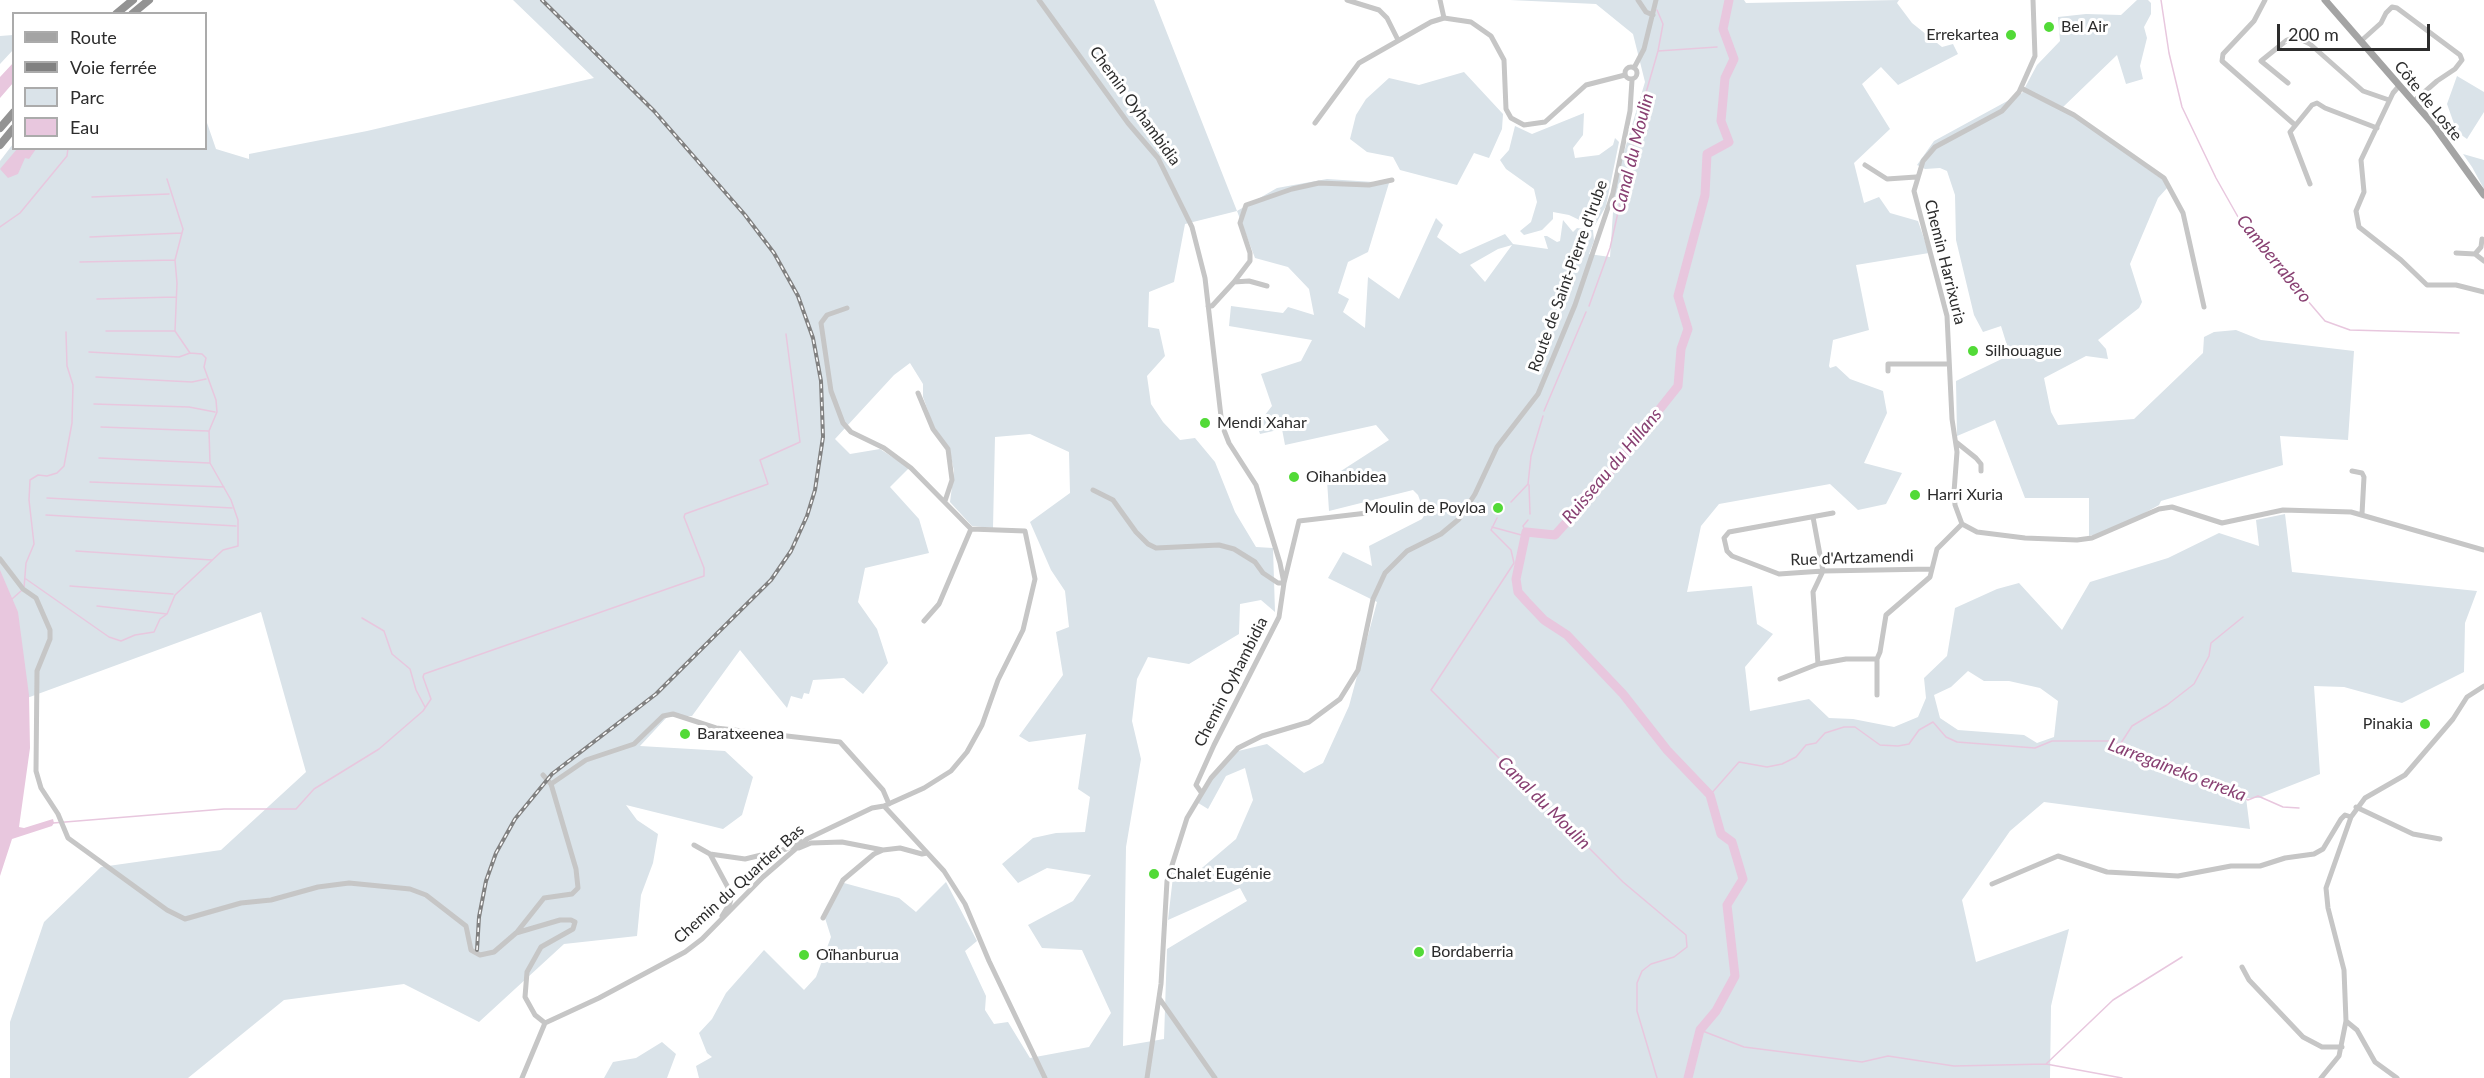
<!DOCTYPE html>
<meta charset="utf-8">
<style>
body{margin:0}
#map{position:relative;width:2484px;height:1078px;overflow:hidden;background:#fff;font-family:Lato,sans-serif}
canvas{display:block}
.legend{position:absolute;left:12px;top:12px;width:195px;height:138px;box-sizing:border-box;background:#fff;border:2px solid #ababab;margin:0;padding:8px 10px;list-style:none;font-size:18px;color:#2c2c2c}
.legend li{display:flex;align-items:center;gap:12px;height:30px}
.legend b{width:30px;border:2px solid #ababab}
.scale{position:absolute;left:2277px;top:24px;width:153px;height:27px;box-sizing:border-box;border:3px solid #2c2c2c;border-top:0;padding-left:8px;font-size:18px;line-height:21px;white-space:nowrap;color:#2c2c2c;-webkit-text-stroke:4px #fff;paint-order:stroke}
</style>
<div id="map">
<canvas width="2484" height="1078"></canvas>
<ul class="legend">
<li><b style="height:8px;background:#a4a4a4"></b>Route</li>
<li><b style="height:8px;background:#818181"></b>Voie ferrée</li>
<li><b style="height:16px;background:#dae3e9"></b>Parc</li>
<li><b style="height:16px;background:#e8c7de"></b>Eau</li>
</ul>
<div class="scale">200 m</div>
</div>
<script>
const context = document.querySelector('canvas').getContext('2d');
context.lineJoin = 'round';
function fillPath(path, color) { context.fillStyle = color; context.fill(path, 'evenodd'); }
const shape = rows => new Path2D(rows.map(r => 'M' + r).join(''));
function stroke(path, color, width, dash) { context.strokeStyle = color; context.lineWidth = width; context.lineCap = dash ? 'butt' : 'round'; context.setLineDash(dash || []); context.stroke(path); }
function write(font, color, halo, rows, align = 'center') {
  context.font = font + ' Lato,sans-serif'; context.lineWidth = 6; context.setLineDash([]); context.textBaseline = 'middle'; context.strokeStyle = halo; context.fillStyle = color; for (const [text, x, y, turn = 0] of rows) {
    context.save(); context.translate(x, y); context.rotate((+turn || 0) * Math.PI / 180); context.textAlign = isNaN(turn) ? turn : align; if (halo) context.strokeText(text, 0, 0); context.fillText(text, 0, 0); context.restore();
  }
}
fillPath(shape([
 [513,0,1154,0,1237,211,1277,188,1327,179,1389,183,1368,252,1348,262,1338,293,1349,299,1343,312,1365,328,1368,277,1399,299,1436,218,1443,225,1437,237,1460,254,1505,234,1513,244,1548,249,1544,236,1547,236,1557,242,1560,241,1563,220,1573,232,1577,228,1593,230,1594,241,1589,254,1610,257,1615,182,1645,82,1633,34,1596,4,1510,0,1744,0,1746,3,1899,0,1897,3,1912,23,1942,47,1953,44,1958,54,1898,85,1881,67,1862,84,1890,129,1854,163,1864,203,1879,197,1890,213,1918,221,1929,253,1856,265,1869,330,1833,340,1829,366,1830,368,1836,366,1850,379,1883,391,1887,413,1864,463,1902,473,1886,504,1858,510,1830,484,1719,504,1701,526,1687,592,1752,586,1757,624,1773,634,1745,667,1750,711,1809,699,1829,718,1853,719,1894,727,1918,717,1926,698,1924,678,1947,656,1955,608,1997,589,2019,583,2062,630,2090,582,2168,558,2219,533,2259,546,2256,520,2285,514,2292,572,2477,591,2465,623,2464,672,2402,703,2344,687,2314,686,2320,774,2259,798,2246,798,2250,829,2044,802,2010,831,1962,900,1976,962,2069,929,2051,1006,2050,1078,699,1078,696,1066,712,1057,707,1053,699,1033,712,1019,726,993,764,950,804,990,816,977,831,937,825,918,844,883,899,898,916,912,946,882,977,941,965,951,986,996,985,1010,994,1024,1008,1022,1030,1058,1089,1047,1111,1013,1082,950,1042,948,1028,925,1073,901,1091,875,1047,868,1018,883,1002,864,1033,838,1056,833,1085,832,1090,797,1078,789,1086,734,1029,742,1019,736,1063,675,1056,632,1069,627,1065,591,1051,570,1030,522,1070,493,1069,452,1030,434,995,437,993,528,972,526,950,502,954,471,949,448,933,425,923,397,923,384,910,363,894,375,835,439,850,454,880,449,909,468,890,487,919,519,929,553,865,568,858,602,877,629,888,663,863,694,844,678,813,680,809,694,804,693,802,699,791,696,787,708,740,650,692,716,667,717,640,746,725,751,753,777,742,815,723,829,626,805,637,820,658,834,653,863,641,895,637,936,564,944,479,1022,404,984,284,1000,188,1078,10,1078,10,1022,44,922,101,867,221,850,306,772,261,612,27,698,0,678,0,161,13,144,14,148,206,148,206,120,216,149,249,159,249,154,367,131,594,78],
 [1237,211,1255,258,1288,267,1309,289,1314,315,1288,307,1283,313,1231,306,1229,326,1312,340,1301,361,1261,374,1272,406,1257,425,1260,434,1282,429,1285,445,1376,425,1389,440,1327,480,1329,511,1413,490,1418,495,1425,514,1422,519,1369,546,1372,566,1343,552,1328,578,1377,602,1349,706,1323,763,1304,773,1267,744,1234,752,1195,801,1208,809,1226,776,1245,768,1253,800,1236,839,1189,879,1178,865,1174,868,1168,920,1240,888,1247,901,1167,949,1164,1039,1123,1046,1126,847,1141,759,1132,721,1137,679,1148,657,1189,664,1239,634,1240,604,1261,600,1275,612,1273,548,1256,547,1235,512,1215,462,1195,438,1180,440,1163,422,1151,404,1147,376,1165,356,1159,329,1148,327,1149,292,1174,282,1185,224],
 [1512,245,1485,282,1470,265,1498,249],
 [1968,671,1984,681,2009,681,2040,688,2058,701,2054,737,2037,743,2024,735,1958,730,1940,718,1934,695,1951,687],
 [2137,0,2148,0,2151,3,2151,14,2144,27,2147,38,2140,66,2143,79,2126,84,2117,55,2062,108,2163,180,2168,187,2158,198,2130,264,2142,302,2139,308,2098,340,2106,349,2108,359,2086,356,2044,378,2051,412,2058,425,2134,419,2203,353,2204,337,2214,332,2236,330,2261,340,2354,351,2348,440,2280,436,2283,465,2161,501,2159,505,2112,531,2089,536,2089,498,2025,498,1995,420,1957,436,1956,381,2010,355,2001,326,1983,332,1974,315,1956,240,1955,195,1947,171,1940,168,1925,169,1917,165,1934,141,2022,93,2037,65,2060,41,2058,17,2086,14,2121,15],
 [13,35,13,50,0,64,0,36],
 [1464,72,1503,114,1502,129,1489,158,1474,153,1457,185,1400,170,1393,157,1367,152,1350,139,1356,115,1366,99,1389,78,1419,85],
 [2457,76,2484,92,2484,112,2467,139,2457,132,2447,104],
 [1584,113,1583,135,1573,148,1575,158,1599,155,1613,145,1615,138,1619,142,1606,206,1594,227,1569,215,1553,212,1553,219,1542,230,1524,235,1520,231,1531,222,1537,202,1534,189,1506,169,1500,160,1509,150,1515,126,1532,134],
 [2463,154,2484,160,2484,189,2472,167],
 [662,1042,676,1054,667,1078,604,1078,613,1062,636,1058]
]), '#dae3e9');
fillPath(shape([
 [13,63,13,83,0,98,0,77],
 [17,149,36,149,29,159,25,158,18,174,8,178,0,169],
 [0,570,18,612,29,695,30,748,19,827,24,828,53,819,54,823,52,826,12,839,0,876]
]), '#e8c7de');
stroke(shape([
 [2161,0,2169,53,2182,107,2216,178,2242,224,2325,321,2350,330,2459,333],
 [1658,51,1717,47],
 [92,197,169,194],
 [0,227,20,213,67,156,68,148],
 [90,237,182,233],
 [80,262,175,260],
 [97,299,176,297],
 [1589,306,1610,248,1641,110,1658,51,1663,24,1657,10],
 [106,331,174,331],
 [89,352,179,357,190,353],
 [96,377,192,382,206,379],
 [94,404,189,407,215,412],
 [1544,411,1586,312],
 [101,427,208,431],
 [99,458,209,463],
 [90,482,224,487],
 [1529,485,1530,514],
 [47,498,232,508],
 [1511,502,1528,484,1531,456,1543,416],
 [46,515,236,526],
 [1497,518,1491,530,1511,550,1514,563,1431,690,1623,882,1686,935,1687,947,1674,957,1651,964,1642,971,1637,983,1637,1011,1657,1078],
 [1492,527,1525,536],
 [1526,532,1523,526,1528,520],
 [76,551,212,560],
 [26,579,109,637,121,641,135,635,154,632,160,619,167,614,175,595,223,550,238,546,238,520,231,500,210,463,209,431,217,412,216,400,204,367,206,358,202,354,190,353,175,331,177,283,175,260,183,229,167,179],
 [70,586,173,594],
 [24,588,26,563,34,544,29,500,30,480,38,475,47,476,57,473,64,466,72,423,73,385,67,366,66,332],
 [12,599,21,591],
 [97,606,167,614],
 [362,618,384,631,392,654,410,669,416,690,425,707],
 [2121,743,2132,726,2167,705,2194,684,2209,656,2211,643,2243,617],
 [1710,795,1739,762,1767,767,1782,764,1796,757,1806,745,1816,743,1825,733,1844,727,1855,727,1880,745,1898,746,1909,744,1919,730,1933,722,1946,737,1957,742,2035,748,2052,741,2111,741,2139,752,2163,767,2181,772,2197,780,2206,779,2248,800,2258,796,2283,807,2299,808],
 [53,823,224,809,296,809,314,789,379,749,423,711,431,699,423,677,424,674,704,576,704,568,684,517,685,514,768,484,760,460,800,442,786,334],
 [1700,1030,1744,1047,1862,1062,1888,1056,1954,1066,2046,1064,2113,1000,2182,957],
 [2046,1064,2122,1078]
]), '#e8c7de', 1.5);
stroke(shape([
 [1688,1078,1700,1030,1716,1011,1735,976,1727,905,1743,879,1732,842,1721,834,1710,795,1667,750,1623,694,1567,635,1544,620,1526,601,1518,592,1516,579,1526,532,1555,535,1593,493,1678,386,1681,349,1688,329,1678,296,1705,195,1707,154,1729,142,1721,121,1725,78,1734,59,1723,29,1729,0]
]), '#e8c7de', 9);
stroke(shape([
 [1039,0,1128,123,1158,158,1192,227,1205,278,1222,425,1229,443,1256,485,1280,563,1284,583,1279,617,1214,745,1196,785,1201,792],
 [1347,0,1379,10,1387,18,1398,40],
 [1440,0,1444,18],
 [1638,0,1646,12,1653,15],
 [2033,0,2035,56,2019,92,2002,111,1935,147,1923,161,1914,191,1947,316,1952,419,1957,452,1954,492,1955,505,1962,524,1977,532,2025,538,2077,540,2092,538,2159,509,2172,507,2222,523,2283,510,2351,512,2484,550],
 [2265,0,2254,21,2223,54,2222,61,2295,125],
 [2361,41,2381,23,2386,13,2392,7,2397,8,2460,55,2462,60,2455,69,2437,81,2413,102],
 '1625 73a6 6 0 1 1 12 0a6 6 0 1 1-12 0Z',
 [1634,68,1644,49,1656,0],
 [2288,83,2261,61,2287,40,2296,37,2310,44,2363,91,2389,100],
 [2399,86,2393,93,2361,160,2364,192,2356,211,2359,227,2401,260,2427,285,2456,285,2484,292],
 [2021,88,2074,115,2164,178,2183,213,2204,307],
 [1315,123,1359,63,1431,22,1444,18,1471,22,1491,36,1504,60,1506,109,1511,118,1524,125,1545,122,1586,85,1625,75],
 [1865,165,1887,179,1916,177],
 [2310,184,2290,132,2312,105,2317,103,2325,108,2377,128],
 [2456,253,2475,254,2484,261],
 [2475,254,2481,247,2482,239],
 [1234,282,1249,281,1267,286],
 [1208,306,1212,306,1234,282,1250,261,1250,253,1240,223,1246,205,1292,189,1319,183,1369,185,1392,180],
 [847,308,827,315,821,323,831,391,843,423,851,432,884,448,911,468,971,529,1025,531,1035,579,1023,630,998,680,982,725,967,752,951,771,924,788,884,806],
 [1888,371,1888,364,1949,364],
 [918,393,933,429,948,449,952,480,945,501],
 [1956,442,1976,458,1981,464,1981,471],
 [2352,471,2362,473,2364,477,2362,514],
 [1093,490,1113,500,1136,532,1148,544,1156,548,1219,545,1234,549,1255,562,1263,573,1278,583,1284,583,1299,521,1367,513],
 [1833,513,1729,532,1724,538,1727,551,1732,556,1779,574,1823,571,1932,569],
 [1813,517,1823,571,1813,592,1818,664],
 [0,559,23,589,36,598,50,630,50,639,37,671,36,771,41,788,58,814,68,838,167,910,185,919,241,903,271,900,318,887,349,883,410,889,426,895,466,926,471,950,480,955,494,952,516,933,560,920,571,920,575,922,573,929,541,947,527,972,525,997,535,1015,545,1023],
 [924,621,939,604,971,529],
 [1877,659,1877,695],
 [1780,679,1818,664,1846,659,1877,659,1880,652,1886,615,1930,577,1937,549,1962,524],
 [551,784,586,760,634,744,663,716,673,714,716,728,840,742,883,790,889,804],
 [2356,807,2413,834,2440,839],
 [694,845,710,854,745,859,786,849,800,841],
 [799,848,811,843,842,842,883,850,900,848,922,854,927,853],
 [710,854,732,895,730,903,722,916],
 [1992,884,2058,856,2107,872,2178,876,2231,866,2260,866,2285,858,2314,854,2323,849,2341,819,2345,815,2351,817],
 [823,918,843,880,874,854,883,850],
 [517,932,544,898,572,894,578,888,576,869,551,784,543,775],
 [2242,967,2249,980,2303,1037,2322,1047,2342,1047],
 [1159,998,1215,1078],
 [2346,1021,2357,1030,2375,1062,2397,1078],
 [522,1078,545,1023,599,998,685,952,702,939,763,877,807,839,872,808,884,806,944,871,965,904,989,961,1045,1078],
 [1147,1078,1161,984,1167,881,1187,818,1211,778,1238,748,1262,736,1309,722,1340,699,1358,670,1373,599,1385,573,1407,551,1441,534,1459,519,1475,494,1497,447,1538,394,1575,305,1613,193,1630,111,1632,80],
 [2321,1078,2339,1056,2346,1021,2344,970,2328,908,2326,888,2351,817,2365,798,2405,775,2453,719,2467,697,2484,686]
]), '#c6c6c6', 5);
stroke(shape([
 [2325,0,2432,123,2484,195]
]), '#a4a4a4', 7);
stroke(shape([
 [116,14,133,0],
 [132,14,149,0],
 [0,128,14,112],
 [0,145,14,128]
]), '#939393', 8);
const rail = shape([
 [477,950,479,917,486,881,496,853,515,819,552,774,656,694,771,580,791,551,807,516,815,490,823,437,821,381,813,338,798,296,774,253,745,215,654,111,542,0]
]);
stroke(rail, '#818181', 4);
stroke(rail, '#fff', 1.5, [4.5]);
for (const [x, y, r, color] of [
 [2049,27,6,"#52da37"],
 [2011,35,6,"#52da37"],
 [1973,351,6,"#52da37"],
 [1205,423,6,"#52da37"],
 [1294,477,6,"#52da37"],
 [1915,495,6,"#52da37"],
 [1498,508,6,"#52da37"],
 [2425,724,6,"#52da37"],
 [685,734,6,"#52da37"],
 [1154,874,6,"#52da37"],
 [1419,952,6,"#52da37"],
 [804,955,6,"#52da37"]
]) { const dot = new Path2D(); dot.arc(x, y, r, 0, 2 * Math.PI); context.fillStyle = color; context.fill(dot); stroke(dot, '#fff', 2); }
write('16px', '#2c2c2c', '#fff', [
 ["Bel Air",2061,27],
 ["Errekartea",1999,35,"right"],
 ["Silhouague",1985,351],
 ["Mendi Xahar",1217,423],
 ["Oihanbidea",1306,477],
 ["Harri Xuria",1927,495],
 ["Moulin de Poyloa",1486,508,"right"],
 ["Pinakia",2413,724,"right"],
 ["Baratxeenea",697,734],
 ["Chalet Eugénie",1166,874],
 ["Bordaberria",1431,952],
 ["Oïhanburua",816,955]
], 'left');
write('16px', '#2c2c2c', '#fff', [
 ["Côte de Loste",2428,101,51],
 ["Chemin Oyhambidia",1135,106,54],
 ["Chemin Harrixuria",1945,262,76],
 ["Route de Saint-Pierre d'Irube",1568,276,-70],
 ["Rue d'Artzamendi",1852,558,-2],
 ["Chemin Oyhambidia",1231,682,-63],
 ["Chemin du Quartier Bas",739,884,-42]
]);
write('italic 18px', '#884072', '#fff', [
 ["Canal du Moulin",1633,153,-76],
 ["Camberrabero",2274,259,51],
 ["Ruisseau du Hillans",1612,466,-50],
 ["Larregaineko erreka",2177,770,21],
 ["Canal du Moulin",1544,803,45]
]);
</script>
